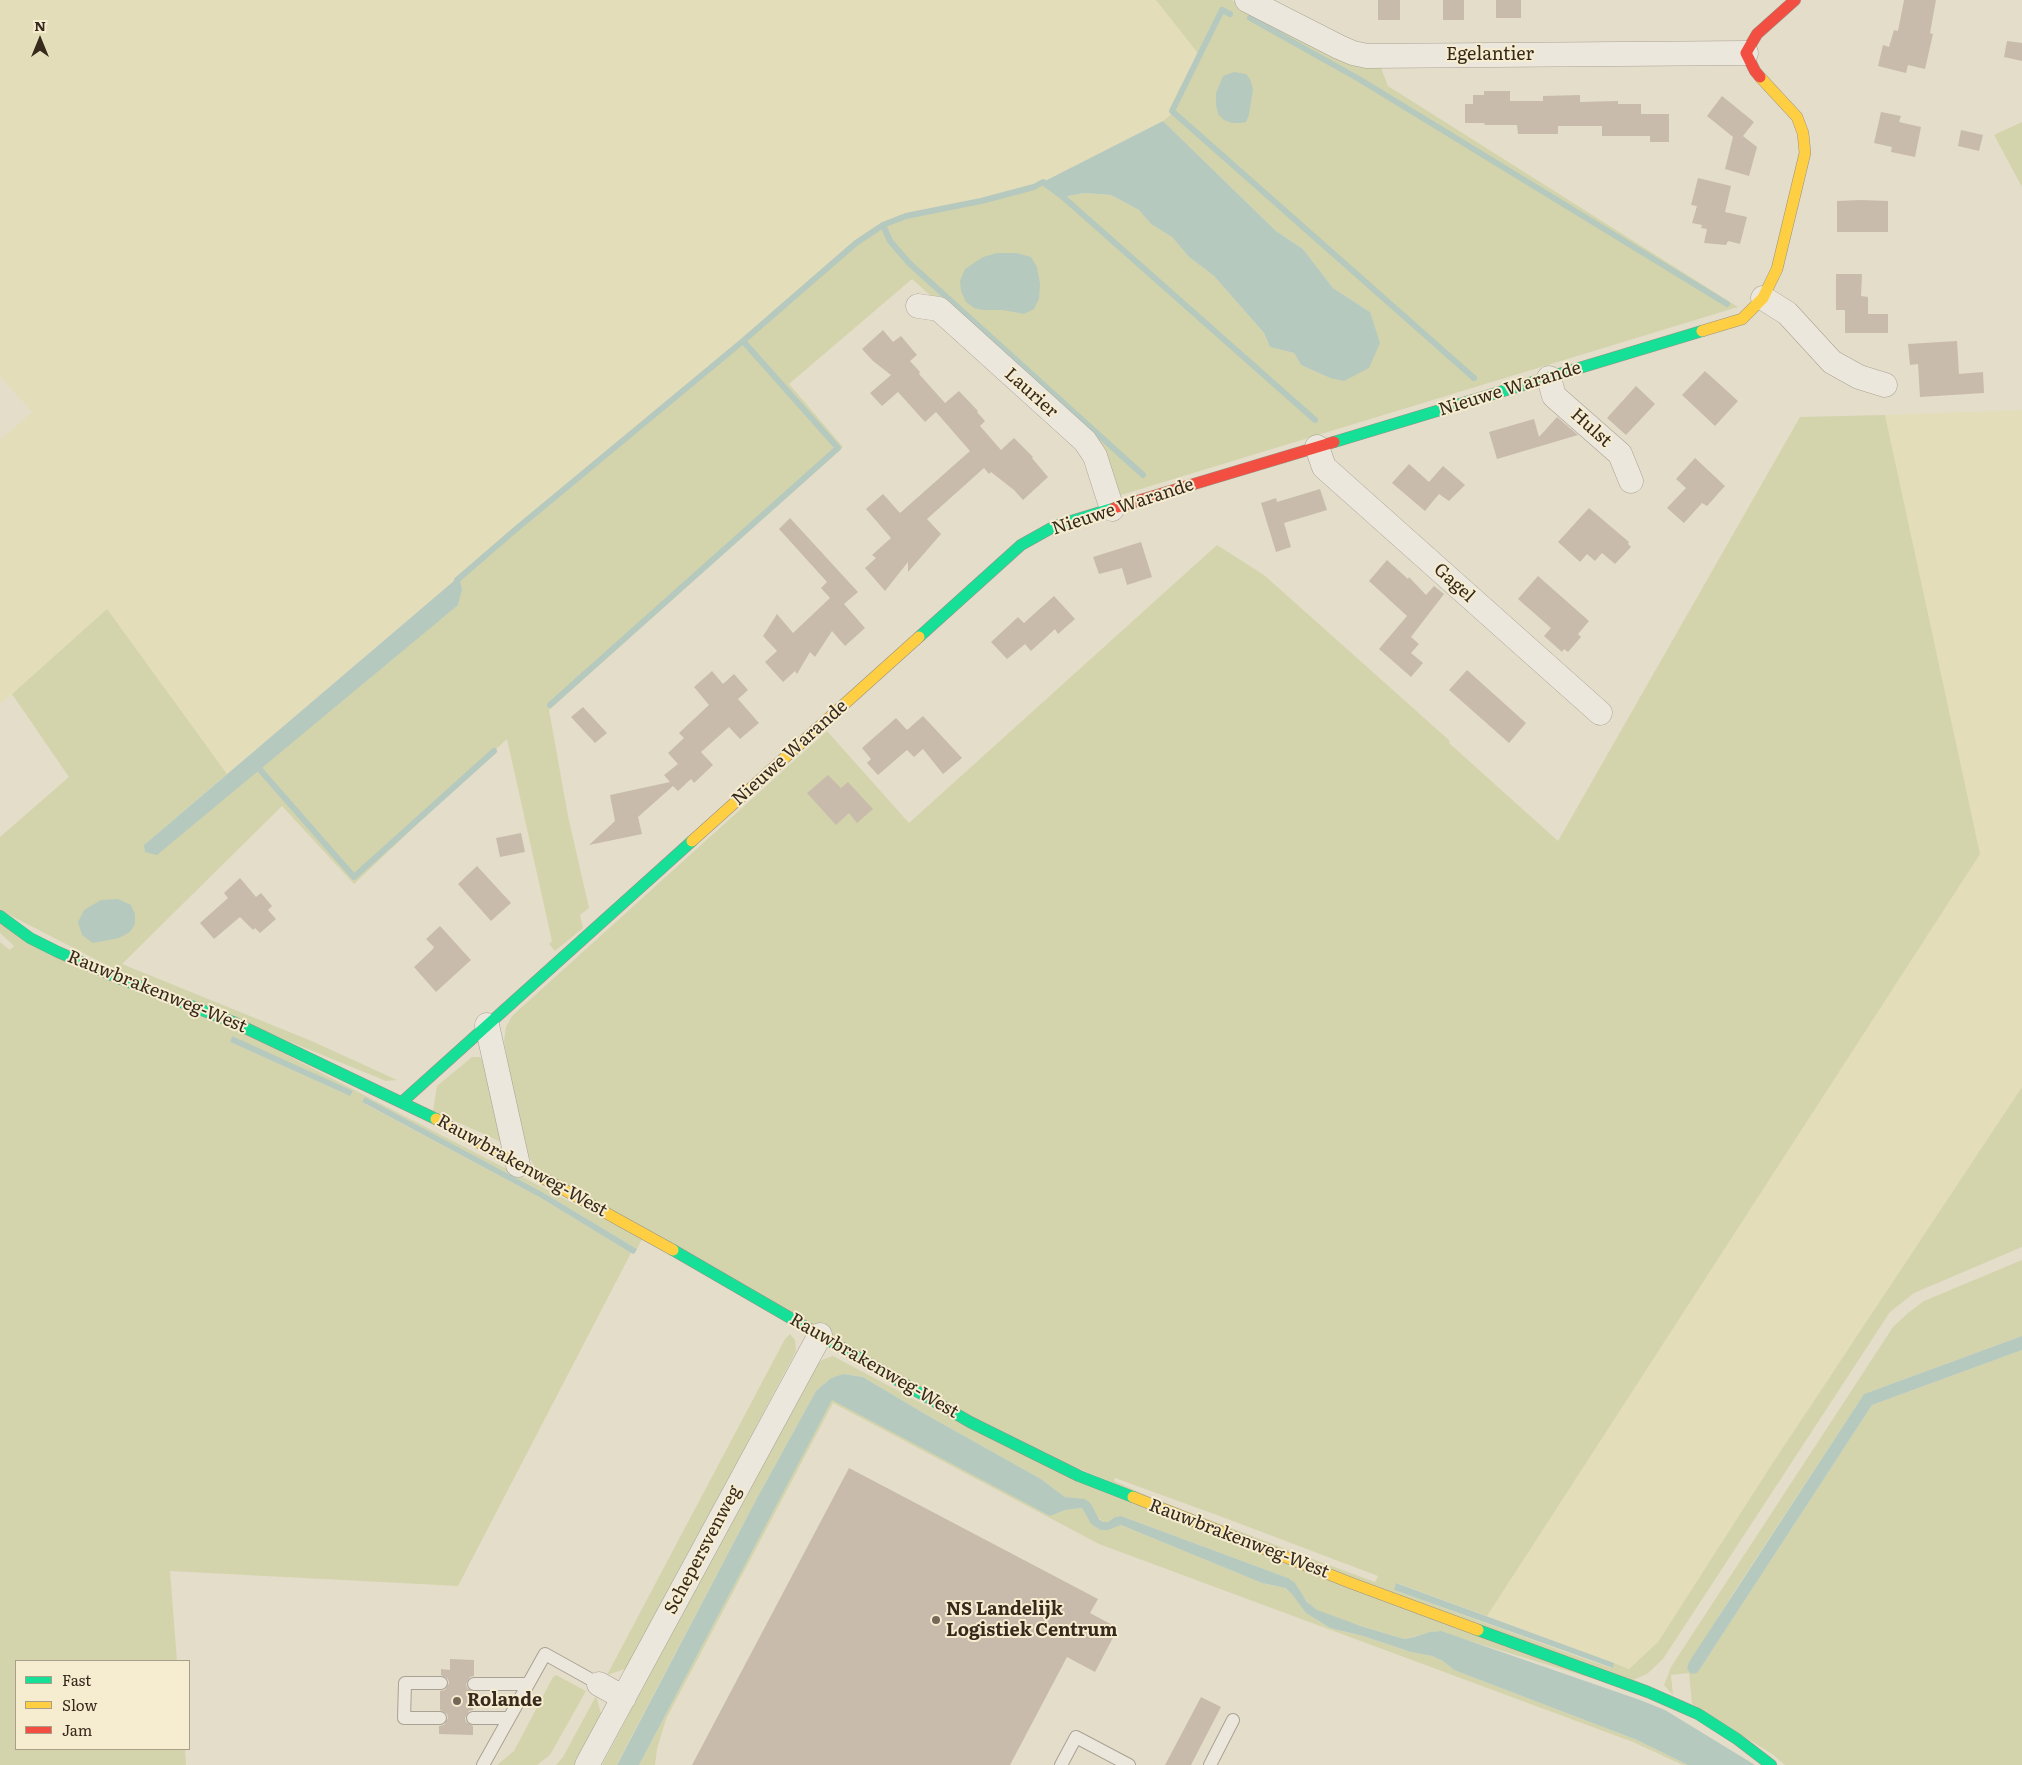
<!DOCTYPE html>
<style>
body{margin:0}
#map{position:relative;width:2022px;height:1765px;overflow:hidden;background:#e4ddca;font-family:Literata,serif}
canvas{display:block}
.legend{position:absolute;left:15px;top:1660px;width:175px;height:90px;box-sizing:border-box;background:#f6ecd0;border:1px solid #aa9e88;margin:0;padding:6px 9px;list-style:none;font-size:15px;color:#372a1c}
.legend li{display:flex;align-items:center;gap:10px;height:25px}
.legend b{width:25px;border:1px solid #aa9e88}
.north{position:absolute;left:15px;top:15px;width:50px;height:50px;-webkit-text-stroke:4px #f6ecd0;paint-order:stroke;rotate:0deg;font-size:14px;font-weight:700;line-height:20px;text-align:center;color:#372a1c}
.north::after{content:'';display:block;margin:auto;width:18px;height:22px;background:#372a1c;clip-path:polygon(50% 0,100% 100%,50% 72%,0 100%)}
</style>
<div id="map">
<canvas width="2022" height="1765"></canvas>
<ul class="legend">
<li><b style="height:6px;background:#16e098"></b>Fast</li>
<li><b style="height:6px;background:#ffcf43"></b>Slow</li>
<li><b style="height:6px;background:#f24e42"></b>Jam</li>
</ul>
<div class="north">N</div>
</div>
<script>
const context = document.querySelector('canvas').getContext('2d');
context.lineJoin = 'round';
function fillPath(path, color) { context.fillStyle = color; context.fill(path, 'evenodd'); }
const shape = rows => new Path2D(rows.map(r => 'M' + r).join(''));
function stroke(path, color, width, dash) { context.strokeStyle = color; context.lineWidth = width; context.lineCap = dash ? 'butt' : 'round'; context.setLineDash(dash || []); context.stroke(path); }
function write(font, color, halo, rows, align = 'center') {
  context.font = font + ' Literata,serif'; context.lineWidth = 4; context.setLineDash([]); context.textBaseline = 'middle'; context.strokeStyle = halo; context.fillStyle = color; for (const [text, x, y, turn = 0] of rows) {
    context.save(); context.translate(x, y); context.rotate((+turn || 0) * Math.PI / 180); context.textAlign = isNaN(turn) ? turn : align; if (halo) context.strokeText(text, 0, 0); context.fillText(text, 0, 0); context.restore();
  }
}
fillPath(shape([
 [0,0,1156,0,1200,56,1174,112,1163,121,1029,189,900,215,888,220,865,235,460,580,455,580,227,774,107,610,0,704,0,440,32,412,0,376],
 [2022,410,2022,1087,1774,1461,1658,1642,1629,1669,1487,1616,1980,854,1885,415]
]), '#e4ddba');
fillPath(shape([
 [1156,0,1231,0,1380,65,1388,86,1738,307,1121,495,1114,489,1094,442,912,279,789,384,843,447,549,710,568,816,589,908,580,915,583,928,555,951,549,944,552,941,507,739,354,884,282,806,122,964,314,1042,397,1080,386,1081,122,973,0,910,0,837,69,777,12,694,107,609,227,774,144,845,462,589,460,580,865,235,888,220,900,215,1029,189,1043,182,1063,197,1084,193,1111,195,1139,210,1151,224,1172,237,1189,257,1214,276,1264,333,1270,347,1294,353,1301,365,1330,378,1370,312,1333,288,1303,249,1276,231,1163,121,1174,112,1200,56],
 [2022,122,2022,187,1994,135],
 [1885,415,1980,854,1487,1616,1397,1583,1394,1590,1579,1657,1612,1668,1614,1663,1629,1669,1658,1642,1774,1461,2022,1087,2022,1247,1914,1293,1890,1312,1663,1659,1647,1674,1633,1680,1356,1579,1107,1484,1052,1461,999,1433,692,1255,535,1167,526,1152,521,1139,504,1041,506,1027,512,1016,827,731,909,823,1217,545,1264,575,1450,741,1449,743,1558,841,1800,417],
 [1115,1478,1225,1518,1378,1576,1375,1582,1299,1554,1155,1499,1114,1481],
 [0,924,252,1037,642,1239,637,1249,544,1193,365,1097,363,1103,541,1198,631,1253,458,1586,170,1571,177,1661,16,1661,16,1749,185,1749,186,1765,0,1765,0,942,10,950,14,946,0,933],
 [232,1036,350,1096,230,1042],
 [472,1057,479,1057,485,1060,501,1142,433,1111,437,1086],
 [2022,1260,2022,1336,1864,1394,1734,1592,1687,1668,1698,1672,1872,1405,2022,1350,2022,1765,1785,1765,1772,1754,1692,1704,1689,1673,1671,1675,1673,1695,1664,1685,1671,1667,1893,1327,1908,1313,1924,1301],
 [790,1334,795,1340,796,1351,628,1668,607,1675,785,1339],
 [833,1356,938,1412,1614,1685,1437,1631,1404,1639,1323,1614,1312,1607,1288,1578,1121,1516,1115,1517,1108,1522,1103,1522,1081,1499,1065,1497,1041,1479,925,1414,863,1377,843,1374,831,1378,816,1391,756,1500,618,1762,617,1765,602,1765,810,1371,822,1360],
 [832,1399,1050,1516,1065,1510,1082,1508,1091,1524,1100,1530,1121,1525,1262,1583,1284,1588,1291,1593,1306,1613,1330,1628,1363,1636,1411,1652,1432,1656,1443,1661,1454,1670,1637,1740,1688,1765,1683,1765,1633,1742,1099,1544,833,1403,666,1719,657,1749,655,1765,639,1765],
 [556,1675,586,1691,550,1755,537,1765,497,1765,514,1751,553,1677],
 [596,1696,602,1717,576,1765,556,1765,563,1757]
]), '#d3d4ac');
fillPath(shape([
 [1234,72,1246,74,1250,79,1253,89,1249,115,1246,122,1241,123,1232,123,1224,120,1218,114,1216,105,1216,93,1223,76],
 [1163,121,1276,231,1303,249,1333,288,1370,312,1380,343,1369,368,1344,381,1330,378,1301,365,1294,353,1270,347,1264,333,1214,276,1189,257,1172,237,1151,224,1139,210,1111,195,1084,193,1063,197,1043,182],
 [997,253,1017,253,1031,257,1037,267,1040,284,1039,299,1034,309,1024,314,1003,310,983,310,974,308,966,302,961,291,960,281,965,269,983,257],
 [455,580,460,580,462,589,458,605,157,855,145,852,144,845],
 [118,899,131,905,135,914,135,924,130,932,119,938,93,943,82,935,78,922,84,910,101,900],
 [232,1036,353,1091,350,1096,230,1042],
 [365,1097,544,1193,637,1249,634,1254,631,1253,541,1198,362,1102],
 [2022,1336,2022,1350,1872,1405,1698,1672,1694,1674,1690,1673,1687,1668,1689,1662,1864,1394],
 [843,1374,863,1377,925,1414,1041,1479,1065,1497,1085,1499,1091,1504,1099,1519,1103,1522,1108,1522,1115,1517,1121,1516,1288,1578,1295,1583,1307,1602,1317,1610,1361,1626,1404,1639,1414,1637,1430,1632,1441,1631,1640,1700,1665,1710,1755,1765,1688,1765,1637,1740,1454,1670,1443,1661,1432,1656,1411,1652,1363,1636,1330,1628,1306,1613,1291,1593,1285,1588,1262,1583,1121,1525,1108,1530,1100,1530,1091,1524,1082,1508,1065,1510,1050,1516,832,1400,639,1765,617,1765,756,1500,816,1391,831,1378],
 [1396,1583,1614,1663,1613,1668,1394,1590]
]), '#b6c9be');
stroke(shape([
 [1230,14,1222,10,1172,111,1474,378],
 [1250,18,1359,79,1727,304],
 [1143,475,909,263,890,241,883,225,906,216,981,201,1034,187,1043,182,1063,197,1315,420],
 [457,580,515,530,743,341,856,243,883,225],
 [550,705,838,448,743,341],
 [255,764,354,877,494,751]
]), '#b6c9be', 6);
fillPath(shape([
 [1378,0,1400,0,1400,20,1378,20],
 [1443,0,1464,0,1464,20,1443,20],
 [1496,0,1521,0,1521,18,1496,18],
 [1904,0,1936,0,1930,33,1933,34,1925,69,1908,65,1906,73,1878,66,1883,45,1889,47,1894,30,1898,31],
 [2007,41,2022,43,2022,61,2004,57],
 [1484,91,1510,91,1510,101,1543,101,1543,96,1580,95,1580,102,1618,101,1618,104,1641,104,1641,114,1669,114,1669,142,1650,142,1650,136,1602,136,1602,126,1558,126,1558,134,1518,134,1517,125,1485,125,1484,123,1465,123,1465,104,1473,104,1473,95,1484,95],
 [1722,96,1754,122,1743,136,1757,147,1749,176,1725,169,1733,137,1707,116],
 [1881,112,1901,116,1899,122,1921,127,1915,157,1891,152,1892,147,1874,143],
 [1961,130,1983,135,1979,151,1958,146],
 [1698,178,1731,186,1725,212,1747,217,1740,244,1728,241,1726,245,1704,243,1707,229,1701,228,1702,225,1692,223,1697,206,1691,205],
 [1861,200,1888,201,1888,232,1837,232,1837,201],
 [1836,274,1862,274,1861,296,1868,297,1868,314,1888,314,1888,333,1845,333,1845,310,1836,310],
 [883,330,893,342,901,336,917,355,910,361,920,372,919,374,945,403,959,391,978,411,977,412,985,421,980,426,1001,450,1014,438,1033,457,1032,458,1048,477,1023,500,1014,490,991,472,989,474,984,468,927,519,941,534,908,572,908,562,885,591,865,568,876,558,872,555,891,538,866,509,883,494,900,513,970,451,936,412,925,422,898,392,882,406,870,393,891,375,873,361,862,349],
 [1957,341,1959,374,1983,372,1984,393,1920,397,1918,364,1910,365,1908,344],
 [1705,371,1738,401,1715,426,1682,395],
 [1636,386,1655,404,1626,435,1607,418],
 [1557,417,1578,435,1497,459,1489,432,1534,419,1539,437],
 [1695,458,1725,486,1707,506,1702,503,1684,523,1667,508,1686,488,1676,479],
 [1409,464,1429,482,1443,466,1465,485,1449,501,1439,494,1425,511,1392,483],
 [1320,489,1327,510,1284,523,1291,547,1276,552,1261,503,1276,498,1277,502],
 [1589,508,1629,542,1628,544,1631,547,1615,564,1602,553,1595,561,1587,554,1580,562,1558,542],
 [790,518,858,592,844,604,865,628,845,646,832,631,815,657,810,652,797,674,795,671,783,682,765,662,777,651,763,636,777,614,793,633,830,598,821,588,827,582,779,529],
 [1141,542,1152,577,1127,585,1122,568,1099,574,1093,557],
 [1387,560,1408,579,1409,577,1426,595,1434,586,1444,594,1411,637,1419,644,1411,653,1423,663,1411,677,1379,649,1407,616,1369,581],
 [1538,576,1589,621,1578,634,1581,637,1568,652,1564,649,1562,652,1544,636,1551,628,1518,599],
 [1054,596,1075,619,1058,634,1055,629,1031,651,1025,644,1007,659,991,642,1018,617,1024,623],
 [1467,670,1526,723,1509,743,1449,690],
 [712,671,723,684,734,674,748,690,738,699,759,723,740,739,729,727,701,752,713,765,694,783,691,779,678,791,673,786,638,817,642,834,589,845,615,821,610,795,670,782,664,775,678,764,668,753,684,738,679,733,709,705,694,687],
 [583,707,607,733,595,743,571,717],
 [923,716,962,758,943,774,923,749,914,757,907,750,878,775,867,763,871,759,862,748,896,718,907,730],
 [828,775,841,788,848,782,873,809,857,823,849,813,836,825,807,793],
 [521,833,525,852,500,857,496,838],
 [477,866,511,903,491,921,458,884],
 [240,878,256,897,261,893,272,906,268,910,276,919,260,933,255,928,253,930,240,917,214,939,200,923,228,898,224,893],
 [440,926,471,960,436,992,414,967,432,950,434,947,426,939],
 [849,1468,1098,1599,1090,1613,1118,1628,1095,1672,1067,1657,1010,1765,692,1765],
 [450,1659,474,1660,474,1676,470,1677,466,1684,467,1688,474,1692,473,1710,469,1711,465,1718,466,1722,473,1726,473,1735,439,1734,439,1726,444,1725,448,1718,447,1714,440,1710,440,1691,445,1690,449,1683,448,1679,441,1675,441,1669,450,1670],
 [1201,1697,1221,1707,1191,1765,1165,1765]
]), '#c8bbab');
const lane = shape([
 [474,1684,528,1684],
 [440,1718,404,1718,405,1683,441,1683],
 [473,1718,509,1718],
 [483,1765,545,1654,599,1684],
 [1061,1765,1076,1737,1129,1765],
 [1210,1765,1233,1720]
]);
const street = shape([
 [1247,0,1339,47,1353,53,1367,56,1746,53],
 [1763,298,1787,313,1832,362,1859,377,1885,385],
 [918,306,939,309,1085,441,1095,456,1112,509],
 [1549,378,1554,396,1620,454,1631,481],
 [1317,447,1324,467,1600,713],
 [487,1025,518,1165],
 [599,1684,624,1698],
 [587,1765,820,1335]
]);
const fast = shape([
 [1334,442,1702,331],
 [919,637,1021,545,1055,526,1114,508],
 [0,916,30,938,58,952,121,979,233,1022,436,1119],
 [402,1102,692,841],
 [673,1250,970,1422,1079,1476,1133,1497],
 [1478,1630,1648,1692,1698,1714,1737,1739,1771,1765]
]);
const slow = shape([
 [1702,331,1742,319,1763,298,1777,269,1805,153,1803,133,1797,117,1760,77],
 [692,841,919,637],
 [436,1119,673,1250],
 [1133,1497,1351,1583,1478,1630]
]);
const jam = shape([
 [1760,77,1755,71,1746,53,1757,34,1795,0],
 [1114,508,1334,442]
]);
stroke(lane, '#a9a294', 14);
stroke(street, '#a9a294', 25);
stroke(fast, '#999184', 12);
stroke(slow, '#999184', 12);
stroke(jam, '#999184', 12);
stroke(lane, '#ece7dc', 12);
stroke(street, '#ece7dc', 24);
stroke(fast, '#16e098', 11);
stroke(slow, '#ffcf43', 11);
stroke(jam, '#f24e42', 11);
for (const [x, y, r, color] of [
 [936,1620,5,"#746959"],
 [457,1701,5,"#746959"]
]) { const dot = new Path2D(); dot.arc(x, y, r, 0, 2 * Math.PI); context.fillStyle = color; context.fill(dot); stroke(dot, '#f6ecd0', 2); }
write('18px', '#372a1c', '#f6ecd0', [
 ["Egelantier",1490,55],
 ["Nieuwe Warande",1510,389,-17],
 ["Laurier",1031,393,42],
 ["Hulst",1591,428,42],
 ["Nieuwe Warande",1123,507,-18],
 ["Gagel",1454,583,42],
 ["Nieuwe Warande",790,753,-42],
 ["Rauwbrakenweg-West",157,992,22],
 ["Rauwbrakenweg-West",522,1166,29],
 ["Rauwbrakenweg-West",874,1366,30],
 ["Rauwbrakenweg-West",1239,1539,21],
 ["Schepersvenweg",703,1550,-62]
]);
write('bold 18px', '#372a1c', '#f6ecd0', [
 ["NS Landelijk",946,1610],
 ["Logistiek Centrum",946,1631],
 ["Rolande",467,1701]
], 'left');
</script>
